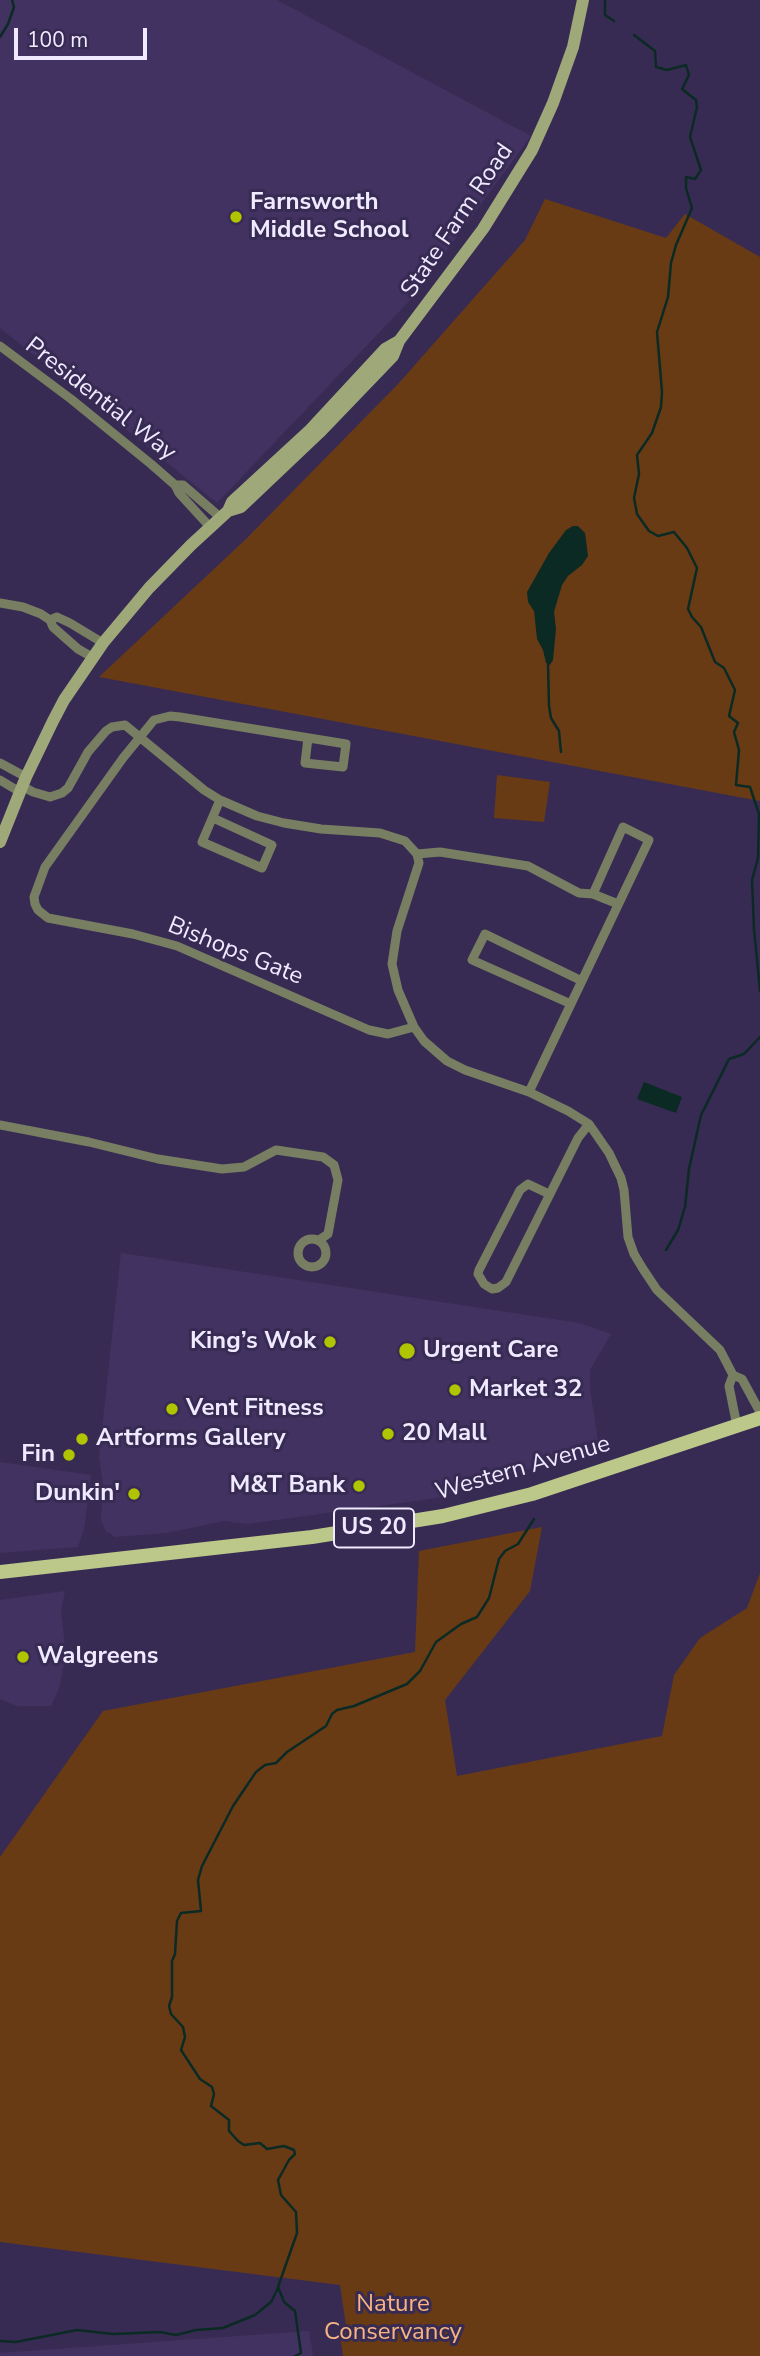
<!DOCTYPE html>
<meta charset="utf-8">
<style>
body{margin:0}
#map{position:relative;width:760px;height:2356px;overflow:hidden;background:#382b53;font-family:"Nunito Sans",sans-serif}
canvas{display:block}
.scale{position:absolute;left:14px;top:28px;width:133px;height:32px;box-sizing:border-box;border:4px solid #efeaff;border-top:0;padding-left:9px;font-size:21px;line-height:24px;white-space:nowrap;color:#efeaff;-webkit-text-stroke:5px #382b53;paint-order:stroke}
</style>
<div id="map">
<canvas width="760" height="2356"></canvas>
<div class="scale">100 m</div>
</div>
<script>
const context = document.querySelector('canvas').getContext('2d');
context.lineJoin = 'round';
function fillPath(path, color) { context.fillStyle = color; context.fill(path, 'evenodd'); }
const shape = rows => new Path2D(rows.map(r => 'M' + r).join(''));
function stroke(path, color, width, dash) { context.strokeStyle = color; context.lineWidth = width; context.lineCap = dash ? 'butt' : 'round'; context.setLineDash(dash || []); context.stroke(path); }
function write(font, color, halo, rows, align = 'center') {
  context.font = font + ' "Nunito Sans",sans-serif'; context.lineWidth = 6; context.setLineDash([]); context.textBaseline = 'middle'; context.strokeStyle = halo; context.fillStyle = color; for (const [text, x, y, turn = 0] of rows) {
    context.save(); context.translate(x, y); context.rotate((+turn || 0) * Math.PI / 180); context.textAlign = isNaN(turn) ? turn : align; if (halo) context.strokeText(text, 0, 0); context.fillText(text, 0, 0); context.restore();
  }
}
fillPath(shape([
 [0,0,277,0,531,136,412,298,217,503,0,328],
 [121,1253,579,1323,611,1334,590,1370,590,1389,599,1447,437,1498,247,1524,224,1521,166,1533,115,1537,106,1531,101,1520,103,1484,99,1457],
 [0,1462,91,1475,84,1529,78,1547,0,1553],
 [65,1591,61,1612,66,1654,59,1689,51,1706,17,1706,0,1699,0,1600],
 [309,2331,313,2354,312,2356,0,2356,0,2353]
]), '#423261');
fillPath(shape([
 [545,199,666,238,685,214,760,257,760,801,99,677,247,538,399,383,525,240],
 [497,775,550,782,544,822,494,818],
 [542,1527,530,1591,445,1700,457,1776,662,1736,674,1675,700,1638,747,1608,760,1573,760,2356,343,2356,339,2328,346,2326,340,2285,0,2242,0,1857,103,1711,415,1652,419,1551]
]), '#683b15');
fillPath(shape([
 [573,526,578,526,585,533,588,556,582,565,568,576,562,585,554,612,556,629,553,660,550,665,546,663,543,650,537,639,534,611,528,602,527,592,549,553,566,530],
 [644,1082,682,1097,676,1113,637,1099]
]), '#0b2a24');
stroke(shape([
 [605,0,605,15,614,21],
 [634,35,655,51,656,67,667,70,686,65,689,75,682,89,696,100,697,107,690,137,701,170,695,179,686,177,686,188,692,208,676,245,671,263,668,297,657,332,662,392,661,407,652,433,637,455,639,474,634,498,637,514,649,531,658,536,674,532,687,548,697,568,688,609,692,617,701,627,715,662,724,668,735,690,729,716,738,723,734,732,739,750,736,785,750,787,759,814,758,858,752,880,754,929,760,991],
 [0,37,8,24,14,7,12,0],
 [548,663,549,706,551,718,559,731,561,752],
 [666,1250,678,1230,685,1207,689,1169,701,1115,729,1059,744,1054,760,1037],
 [0,2341,16,2342,77,2330,113,2334,160,2332,176,2335,196,2330,223,2328,255,2315,271,2302,278,2288],
 [295,2356,301,2353,295,2311,284,2302,278,2287,297,2233,296,2212,281,2195,278,2180,289,2160,295,2154,294,2150,284,2146,267,2149,260,2143,244,2145,238,2141,229,2131,229,2120,211,2106,214,2094,212,2087,200,2079,181,2050,185,2037,183,2027,171,2014,169,2006,172,1997,172,1961,175,1954,177,1921,181,1913,201,1911,198,1880,202,1866,233,1806,256,1772,265,1765,276,1763,287,1752,326,1726,332,1714,337,1710,354,1706,407,1684,420,1671,436,1642,461,1624,477,1617,489,1598,499,1559,505,1551,518,1544,534,1519]
]), '#0b2a24', 2.5);
stroke(shape([
 [0,346,71,399,151,464,175,485,179,493,210,527],
 [175,485,183,485,221,518],
 [0,603,23,607,41,614,50,620,53,627,78,649,92,657],
 [50,620,57,617,70,623,103,643],
 [308,738,305,763,343,767,346,744,180,717,170,716,154,720,123,758,45,867,34,897,35,904,38,910,48,918,133,934,177,946,369,1030,388,1034,414,1027],
 [0,763,26,777],
 [0,780,20,792],
 [22,786,33,792,50,797,62,793,68,788,88,752,106,731,112,727,125,725,204,790,220,800,257,816,284,823,321,829,380,833,405,841,417,854,419,863,397,931,392,964,398,990,414,1027,424,1041,447,1061,465,1070,529,1092,568,1111,589,1124,609,1153,621,1178,624,1190,628,1237,634,1254,643,1269,657,1290,720,1350,733,1375,742,1379,760,1412],
 [213,818,272,845,262,868,202,842,220,800],
 [417,854,440,852,528,866,579,893,593,894],
 [571,1004,472,960,485,934,582,981],
 [529,1092,649,840,623,827,593,894,618,904],
 [0,1125,89,1142,158,1159,222,1169,244,1167,276,1150,323,1157,334,1165,338,1180,328,1234,319,1240],
 [549,1194,528,1184,520,1190,479,1270,478,1274,484,1284,492,1289,498,1288,506,1282,578,1138,589,1124],
 '298 1253a14 14 0 1 1 28 0a14 14 0 1 1-28 0Z',
 [733,1375,729,1386,737,1426]
]), '#787e61', 9);
stroke(shape([
 [228,511,241,507,319,433,393,356,399,341,483,229,532,150,553,103,573,47,583,0],
 [0,842,26,777,53,721,64,700,103,643,149,588,191,545,228,511,232,502,309,431,385,349,399,341]
]), '#9ea878', 12);
stroke(shape([
 [0,1572,312,1537,443,1516,532,1494,760,1418]
]), '#bcc78a', 14);
for (const [x, y, r, color] of [
 [236,217,7,"#b0c500"],
 [330,1342,7,"#b0c500"],
 [407,1351,9,"#b0c500"],
 [455,1390,7,"#b0c500"],
 [172,1409,7,"#b0c500"],
 [388,1434,7,"#b0c500"],
 [82,1439,7,"#b0c500"],
 [69,1455,7,"#b0c500"],
 [359,1486,7,"#b0c500"],
 [134,1494,7,"#b0c500"],
 [23,1657,7,"#b0c500"]
]) { const dot = new Path2D(); dot.arc(x, y, r, 0, 2 * Math.PI); context.fillStyle = color; context.fill(dot); stroke(dot, '#382b53', 2.5); }
for (const [x, y, w] of [
 [374,1528,80]
]) { const box = new Path2D(); box.roundRect(x - w / 2, y - 19.5, w, 39, 5); context.fillStyle = '#382b53'; context.fill(box); stroke(box, '#efeaff', 2); }
write('bold 23px', '#efeaff', null, [
 ["US 20",374,1528]
]);
write('bold 24px', '#efeaff', '#382b53', [
 ["Farnsworth",250,203],
 ["Middle School",250,231],
 ["King’s Wok",316,1342,"right"],
 ["Urgent Care",423,1351],
 ["Market 32",469,1390],
 ["Vent Fitness",186,1409],
 ["20 Mall",402,1434],
 ["Artforms Gallery",96,1439],
 ["Fin",55,1455,"right"],
 ["M&T Bank",345,1486,"right"],
 ["Dunkin'",120,1494,"right"],
 ["Walgreens",37,1657]
], 'left');
write('24px', '#efeaff', '#382b53', [
 ["State Farm Road",458,221,-56],
 ["Presidential Way",100,400,38],
 ["Bishops Gate",235,952,22],
 ["Western Avenue",523,1469,-16]
]);
write('24px', '#f7b482', '#382b53', [
 ["Nature",393,2305],
 ["Conservancy",393,2333]
]);
</script>
